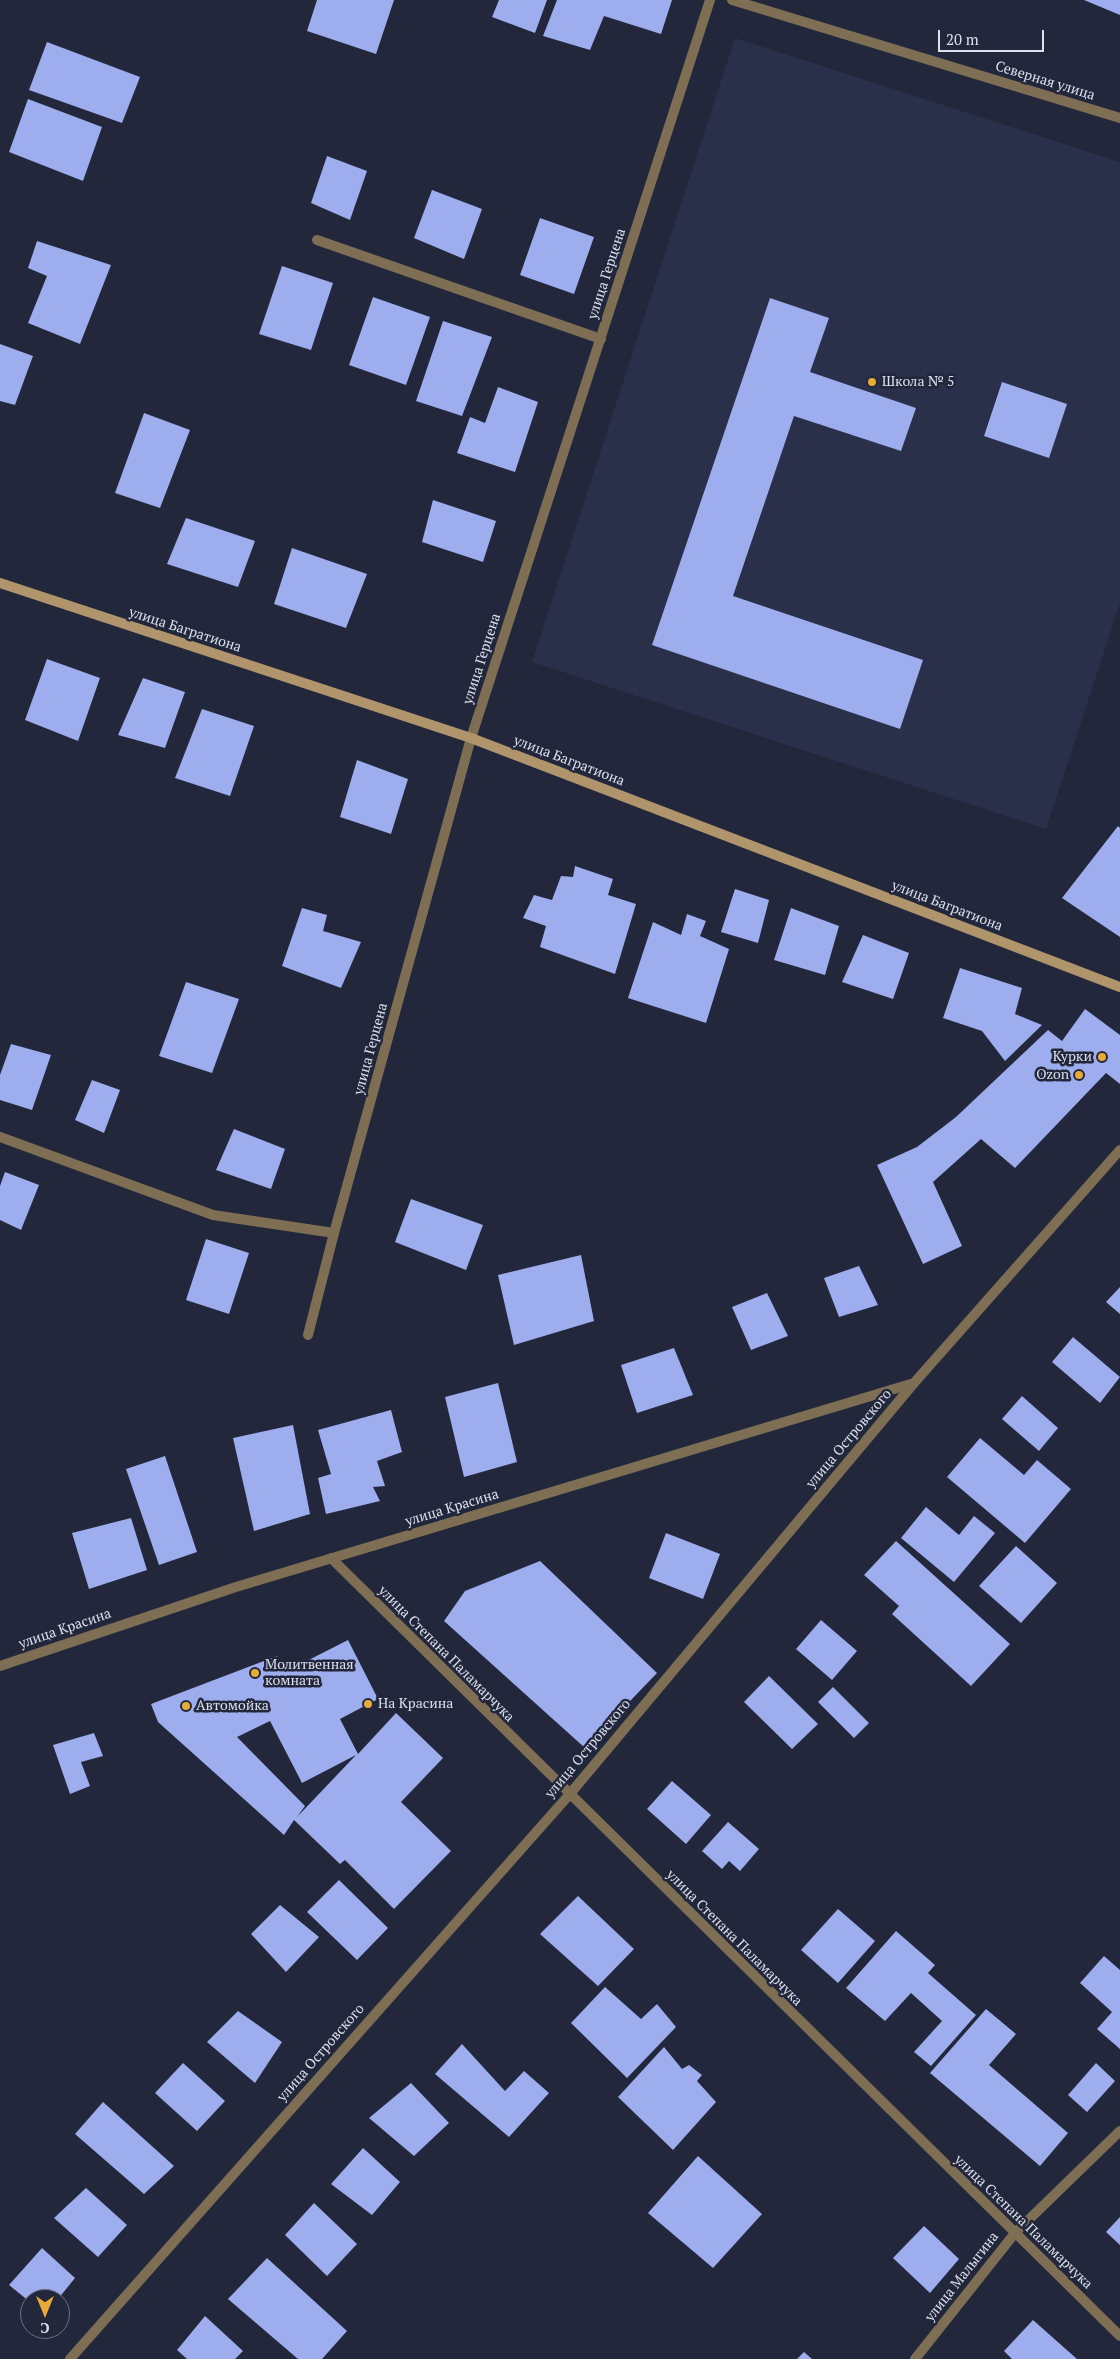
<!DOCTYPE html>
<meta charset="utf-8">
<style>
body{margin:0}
#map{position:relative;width:1120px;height:2359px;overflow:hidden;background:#22273b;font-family:"PT Serif",serif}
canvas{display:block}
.north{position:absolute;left:20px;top:2289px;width:50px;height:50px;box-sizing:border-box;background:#22273b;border:1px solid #6c7182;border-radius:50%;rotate:180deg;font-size:14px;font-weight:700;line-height:20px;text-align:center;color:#dce0ed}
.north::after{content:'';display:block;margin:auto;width:18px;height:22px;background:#e8ab37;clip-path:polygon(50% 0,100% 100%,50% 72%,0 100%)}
.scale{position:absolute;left:938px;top:30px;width:106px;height:22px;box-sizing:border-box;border:2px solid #dce0ed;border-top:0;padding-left:6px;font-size:15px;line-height:18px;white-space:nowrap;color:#dce0ed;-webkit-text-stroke:4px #22273b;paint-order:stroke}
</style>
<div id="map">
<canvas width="1120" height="2359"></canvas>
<div class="north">С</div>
<div class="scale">20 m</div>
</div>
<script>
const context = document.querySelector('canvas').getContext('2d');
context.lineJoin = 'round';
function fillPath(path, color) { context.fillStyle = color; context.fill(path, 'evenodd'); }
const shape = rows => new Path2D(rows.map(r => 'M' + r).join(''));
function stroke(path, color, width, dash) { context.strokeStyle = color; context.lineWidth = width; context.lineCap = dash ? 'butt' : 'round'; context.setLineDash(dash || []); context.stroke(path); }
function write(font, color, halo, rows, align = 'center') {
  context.font = font + ' "PT Serif",serif'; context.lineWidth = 5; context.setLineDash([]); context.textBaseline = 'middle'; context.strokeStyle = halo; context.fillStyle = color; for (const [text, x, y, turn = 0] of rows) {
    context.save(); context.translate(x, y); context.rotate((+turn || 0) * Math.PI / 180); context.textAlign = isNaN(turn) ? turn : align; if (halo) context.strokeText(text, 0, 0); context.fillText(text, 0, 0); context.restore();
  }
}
fillPath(shape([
 [735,38,1120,162,1120,603,1046,829,532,662]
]), '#2a304a');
fillPath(shape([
 [317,0,394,0,376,54,307,31],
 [499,0,547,0,535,33,492,17],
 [557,0,672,0,661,34,604,16,590,50,543,36],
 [1084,0,1120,0,1120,15],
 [47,42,140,77,122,123,29,90],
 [28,99,102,127,83,181,9,152],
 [327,156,367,171,350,220,311,203],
 [432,190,482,209,464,259,414,238],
 [540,218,594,237,574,294,520,275],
 [37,241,111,265,80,344,28,323,47,276,28,268],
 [282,266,333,283,311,350,259,334],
 [373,297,430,317,406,385,349,365],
 [770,298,829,318,810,372,916,408,901,451,794,416,733,596,923,660,900,729,652,645],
 [443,321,492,337,462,416,416,401],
 [0,344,33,356,15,405,0,401],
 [1002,382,1067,404,1049,458,984,436],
 [498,387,538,402,515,472,457,453,470,417,485,423],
 [144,413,190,430,160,508,115,493],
 [433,500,496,521,483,562,422,542],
 [186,518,255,541,238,587,167,564],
 [292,548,367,574,346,628,274,604],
 [47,659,100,678,78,741,25,720],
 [143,678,185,692,165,748,118,735],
 [202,709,254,726,230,796,175,778],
 [357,760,408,779,391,834,340,817],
 [1118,826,1120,828,1120,937,1062,898],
 [575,866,613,879,608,895,636,904,615,974,540,947,546,926,523,918,534,895,552,900,561,876,573,877],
 [735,889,769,900,758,943,721,932],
 [302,908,327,915,323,931,361,942,341,988,282,966],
 [791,908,839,926,825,975,774,960],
 [687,914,706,921,700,936,729,949,706,1023,628,998,653,922,681,935],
 [863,935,909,953,893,999,842,982],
 [960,968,1022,988,1015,1014,1042,1025,1005,1061,982,1031,943,1018],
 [186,982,239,999,212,1073,159,1056],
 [1085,1009,1120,1035,1120,1084,1106,1073,1015,1168,981,1139,933,1182,962,1246,923,1264,877,1165,917,1147,956,1117,1048,1030,1062,1041],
 [11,1044,51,1055,32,1110,0,1100,0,1075],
 [92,1080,120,1090,104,1133,75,1120],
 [234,1129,285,1149,271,1189,216,1170],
 [5,1172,39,1185,21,1230,0,1220,0,1186],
 [411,1199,483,1225,466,1270,395,1242],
 [206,1239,249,1253,229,1314,186,1300],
 [581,1255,594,1321,514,1345,498,1275],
 [859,1266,878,1305,839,1317,824,1278],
 [1120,1287,1120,1314,1106,1302],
 [767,1293,788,1336,751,1350,732,1307],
 [1073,1337,1120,1377,1100,1403,1052,1362],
 [674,1348,693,1395,637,1413,621,1365],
 [498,1383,517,1462,464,1477,445,1397],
 [1022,1396,1058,1428,1039,1451,1002,1419],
 [391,1410,402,1452,377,1461,385,1486,373,1487,380,1501,326,1514,318,1478,331,1474,318,1430],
 [293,1425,310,1514,254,1531,233,1438],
 [980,1438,1024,1475,1037,1460,1071,1489,1025,1543,947,1477],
 [165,1456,197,1552,159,1565,126,1469],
 [926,1507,959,1535,974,1516,995,1533,954,1582,901,1538],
 [131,1518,147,1570,89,1589,72,1533],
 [666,1533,720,1554,703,1599,649,1578],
 [896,1541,1010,1644,971,1686,892,1614,899,1606,864,1575],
 [1016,1546,1057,1583,1021,1623,979,1586],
 [540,1561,657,1673,585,1748,444,1621,465,1591],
 [821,1620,857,1651,832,1680,796,1649],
 [348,1640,378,1699,340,1719,358,1754,396,1713,443,1758,401,1802,451,1851,394,1909,345,1860,340,1864,294,1820,284,1835,158,1722,151,1704,277,1656,285,1672],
 [270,1721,302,1783,356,1755,297,1817,305,1806,237,1737],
 [769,1676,818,1724,792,1749,744,1702],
 [833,1687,869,1723,854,1738,818,1702],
 [94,1733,103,1756,81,1762,90,1786,70,1794,53,1745],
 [672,1781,711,1815,686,1844,647,1809],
 [728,1822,759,1849,740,1871,729,1861,722,1869,702,1851],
 [339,1880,388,1928,357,1960,307,1912],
 [578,1896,634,1949,598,1986,540,1934],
 [280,1905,319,1937,286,1972,251,1934],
 [838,1909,875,1941,838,1983,801,1950],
 [896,1931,935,1965,928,1973,976,2015,931,2066,914,2052,942,2021,911,1993,885,2021,846,1988],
 [1104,1956,1120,1970,1120,2049,1097,2029,1112,2012,1080,1983],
 [605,1987,641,2019,657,2004,676,2027,627,2078,571,2023],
 [986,2009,1016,2034,989,2065,1068,2133,1040,2166,930,2073],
 [238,2011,282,2042,255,2083,207,2042],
 [462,2044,505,2091,524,2071,549,2093,509,2137,435,2074],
 [664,2047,682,2069,689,2065,702,2075,697,2081,716,2102,673,2150,618,2097],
 [183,2063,225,2101,197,2131,155,2093],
 [1096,2063,1115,2081,1087,2112,1068,2095],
 [411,2083,449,2123,414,2156,369,2118],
 [103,2102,174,2166,144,2194,75,2134],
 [363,2148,400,2182,372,2215,331,2184],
 [698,2156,762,2214,713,2268,648,2213],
 [86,2188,127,2225,98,2257,54,2218],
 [314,2203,357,2244,327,2276,285,2235],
 [1120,2217,1120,2245,1106,2232],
 [924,2226,959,2259,930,2293,893,2258],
 [42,2248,75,2278,58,2299,30,2299,30,2302,9,2285],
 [267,2258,347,2331,322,2359,298,2359,228,2299],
 [205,2316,243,2351,235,2359,187,2359,177,2350],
 [1033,2320,1077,2359,1012,2359,1004,2351],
 [804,2352,812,2359,797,2359]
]), '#9dadee');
stroke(shape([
 [317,240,601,339],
 [0,1137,213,1215,334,1233]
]), '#7e6e54', 10);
stroke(shape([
 [732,0,1120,118],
 [308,1335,334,1233,471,738,710,0],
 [331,1558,1120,2336],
 [70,2359,569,1795,914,1383],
 [915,2359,1015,2233,1120,2131]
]), '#7e6e54', 10);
stroke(shape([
 [0,1666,236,1587,914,1383,1120,1150]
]), '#7e6e54', 10);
stroke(shape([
 [0,583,471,738,1120,987]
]), '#b0956c', 10);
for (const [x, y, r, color] of [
 [872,382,5,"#e8ab37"],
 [1102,1057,5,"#e8ab37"],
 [1079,1075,5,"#e8ab37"],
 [255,1673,5,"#e8ab37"],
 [368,1704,5,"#e8ab37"],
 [186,1706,5,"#e8ab37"]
]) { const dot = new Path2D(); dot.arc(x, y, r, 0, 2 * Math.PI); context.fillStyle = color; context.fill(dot); stroke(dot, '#22273b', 2); }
write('14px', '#dce0ed', '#22273b', [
 ["Северная улица",1045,81,17],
 ["улица Герцена",607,274,-72],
 ["улица Багратиона",185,630,18],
 ["улица Герцена",482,659,-72],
 ["улица Багратиона",569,761,21],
 ["улица Багратиона",947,906,21],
 ["улица Герцена",371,1049,-75],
 ["улица Островского",849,1439,-50],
 ["улица Красина",452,1508,-17],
 ["улица Красина",65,1629,-19],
 ["улица Степана Паламарчука",446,1654,45],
 ["улица Островского",588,1749,-50],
 ["улица Степана Паламарчука",734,1938,45],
 ["улица Островского",321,2053,-49],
 ["улица Степана Паламарчука",1023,2222,44],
 ["улица Малыгина",962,2277,-52]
]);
write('14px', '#dce0ed', '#22273b', [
 ["Школа № 5",882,382],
 ["Курки",1092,1057,"right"],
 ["Ozon",1069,1075,"right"],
 ["Молитвенная",265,1665],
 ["комната",265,1681],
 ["На Красина",378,1704],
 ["Автомойка",196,1706]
], 'left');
</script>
